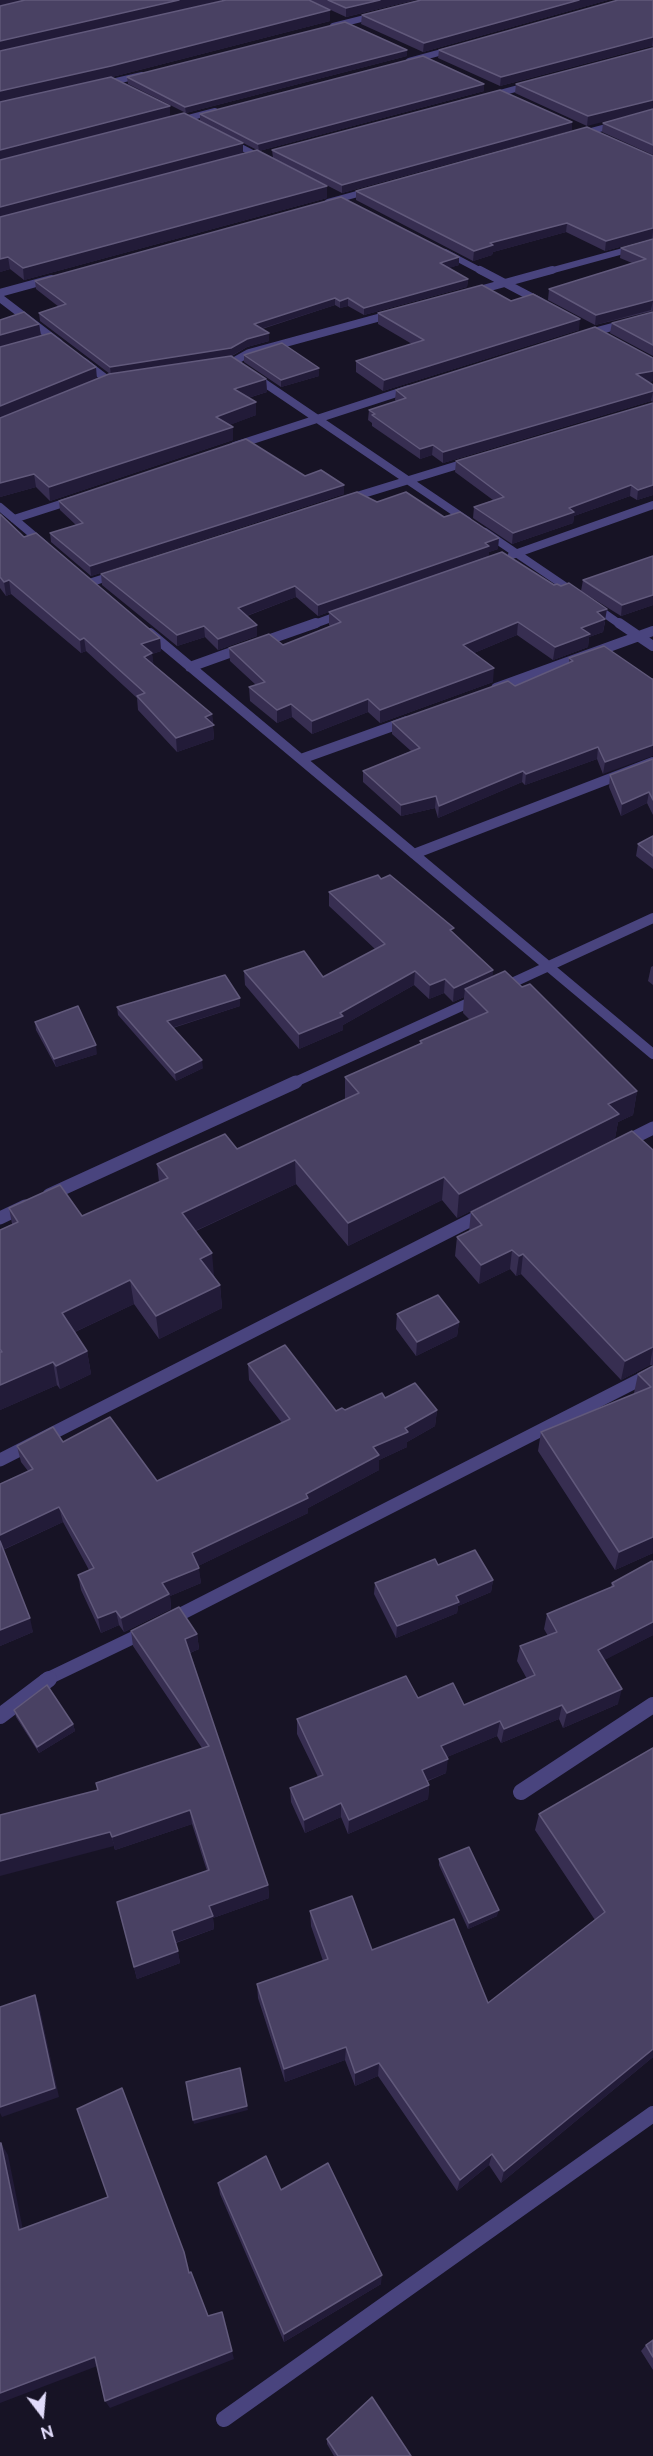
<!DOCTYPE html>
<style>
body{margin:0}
#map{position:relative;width:653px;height:2456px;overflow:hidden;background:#171325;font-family:Raleway,sans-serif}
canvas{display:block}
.north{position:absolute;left:12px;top:2384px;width:60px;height:60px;-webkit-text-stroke:4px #171325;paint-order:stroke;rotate:164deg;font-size:16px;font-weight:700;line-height:24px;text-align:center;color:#e1dbfa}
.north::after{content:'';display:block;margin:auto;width:21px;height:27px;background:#e1dbfa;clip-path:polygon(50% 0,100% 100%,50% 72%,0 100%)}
</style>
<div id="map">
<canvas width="653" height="2456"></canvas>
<div class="north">N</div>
</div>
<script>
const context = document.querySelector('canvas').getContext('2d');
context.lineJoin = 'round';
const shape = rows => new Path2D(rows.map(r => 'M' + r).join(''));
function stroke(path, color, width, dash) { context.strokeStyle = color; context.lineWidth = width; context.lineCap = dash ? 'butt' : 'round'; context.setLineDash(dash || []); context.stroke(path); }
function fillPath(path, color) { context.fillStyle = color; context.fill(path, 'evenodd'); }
stroke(shape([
 [333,26,377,15],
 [409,61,453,49],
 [103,84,142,75],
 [489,96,530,85],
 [177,121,215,111],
 [580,134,618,124],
 [229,141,264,159],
 [328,202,372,190],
 [445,252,483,272],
 [546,272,653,243]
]), '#49447e', 6);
stroke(shape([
 [480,270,541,302],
 [472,292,552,270],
 [0,293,51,279],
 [0,298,59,343],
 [586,334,653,316],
 [84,362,109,381],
 [222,364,233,362,249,353,392,314],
 [254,376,468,521],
 [234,446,409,389],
 [347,499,471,461],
 [0,507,45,545],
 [14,519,73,500],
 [485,532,575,593],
 [512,555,653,505],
 [89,583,117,574],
 [594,606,621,625],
 [312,625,342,614]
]), '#49447e', 8);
stroke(shape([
 [619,623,653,646],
 [150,633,653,1054],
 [259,643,316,623],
 [190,667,243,648],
 [496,688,653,631],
 [301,759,407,721],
 [414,854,653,762],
 [501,988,653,918],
 [293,1083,477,999]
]), '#49447e', 10);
stroke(shape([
 [625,1142,653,1128],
 [49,1195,296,1082],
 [0,1218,25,1206],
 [0,1460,483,1214],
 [171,1619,653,1373],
 [45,1680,147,1631]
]), '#49447e', 13);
stroke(shape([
 [0,1716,49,1679],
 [521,1792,653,1705],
 [224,2419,653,2114]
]), '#49447e', 16);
fillPath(shape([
 [0,0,330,21,112,77,170,117,327,198,24,280,10,269,0,272],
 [309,0,415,0,346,17],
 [421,0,608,0,423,52,361,24,362,15],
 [653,0,653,47,652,46,500,86,438,58,439,50],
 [653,48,587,126,515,93,516,84],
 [407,56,186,113,128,84,127,77],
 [484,84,484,91,259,151,200,121,200,114],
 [653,109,653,155,602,132,603,123],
 [572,130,342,193,273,158,272,150],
 [653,156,653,239,652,238,605,251,566,232,493,252,492,255,473,261,356,200,356,191],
 [653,239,653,311,595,325,548,300,549,289,632,263,620,258,621,248],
 [459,257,459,265,448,268,468,279,467,287,364,315,348,306,340,308,335,305,262,329,269,333,269,341,247,347,232,356,266,379,267,392,248,398,256,402,256,415,229,425,233,440,50,501,36,487,0,497,0,320,39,324,41,336,97,379,110,374,40,321,39,313,59,307,36,289,35,281],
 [511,301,579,330,383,391,356,372,356,361,412,344,378,324,378,313],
 [653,312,653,356,610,333,612,323],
 [244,355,319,376,281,387,244,362],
 [652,358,653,358,653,381,648,382,653,385,653,402,651,401,443,463,432,455,420,459,372,426,372,423,368,420,369,410,396,401,395,400,396,390],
 [653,403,653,495,637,500,630,496,574,516,573,523,512,544,473,518,474,507,493,500,455,472,456,461],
 [305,476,344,494,91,576,51,542,50,533,76,525,60,510,59,501],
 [377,502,444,517,498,549,489,552,489,556,605,622,603,632,589,637,588,647,553,660,517,635,474,653,493,682,380,723,368,712,312,734,292,717,277,723,250,701,249,687,256,685,230,661,229,648,283,645,330,626,329,625,329,612,318,616,296,597,247,616,257,636,218,650,205,637,177,646,102,585,101,574],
 [0,514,24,537,160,638,161,651,152,654,153,665,212,714,214,739,177,752,138,710,137,698,86,651,81,653,11,594,6,596,0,588],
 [653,556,653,605,621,616,581,591,583,580],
 [569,658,652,679,603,774,597,759,525,785,522,782,438,818,435,808,401,816,363,782,363,771,411,751,392,734,392,722,515,686,569,663],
 [653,759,653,815,647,803,621,816,609,787,610,775],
 [653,836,653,869,636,856,638,844],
 [381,879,453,933,493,970,492,976,637,1091,633,1115,618,1122,615,1138,457,1218,442,1200,348,1246,296,1184,196,1231,214,1276,220,1285,222,1308,159,1339,134,1304,75,1332,87,1351,91,1374,60,1389,57,1385,0,1410,0,1230,12,1224,9,1208,82,1216,159,1182,157,1164,237,1149,345,1099,345,1077,420,1044,420,1041,470,1020,463,1013,464,997,453,1002,444,993,429,999,414,985,343,1025,343,1030,299,1049,245,985,244,971,323,977,375,949,329,906,329,892],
 [653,966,653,985,648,981,651,967],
 [240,998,240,1006,173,1028,203,1068,176,1081,118,1015,117,1007],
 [35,1022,97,1054,56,1067,36,1030],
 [653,1150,653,1365,650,1365,621,1380,521,1274,516,1276,510,1269,479,1284,455,1256,457,1237,469,1231,471,1212],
 [397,1314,459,1322,457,1336,416,1356,396,1329],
 [248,1364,336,1411,345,1410,385,1398,437,1410,435,1426,407,1442,407,1447,379,1460,379,1470,308,1508,308,1513,198,1566,201,1583,170,1596,171,1609,124,1632,119,1625,101,1633,81,1590,78,1575,89,1570,63,1522,3,1550,33,1632,0,1646,0,1484,28,1471,21,1462,17,1446,63,1442,157,1481,282,1423,249,1380],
 [653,1366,653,1553,615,1570,538,1451,541,1432,635,1394,634,1393,638,1374],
 [653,1563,653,1635,604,1660,618,1704,563,1728,559,1719,501,1743,497,1736,447,1757,446,1773,428,1781,429,1785,428,1799,348,1834,341,1817,305,1833,291,1802,290,1788,318,1777,297,1734,297,1719,418,1698,464,1705,527,1679,517,1661,520,1646,548,1636,544,1629,547,1614,611,1587,612,1583],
 [438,1565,493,1580,491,1592,458,1606,457,1613,396,1638,374,1594,375,1583],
 [131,1631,197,1634,199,1649,190,1653,268,1885,269,1898,213,1918,214,1929,176,1943,180,1963,137,1979,117,1902,207,1871,192,1824,115,1850,98,1790,202,1748,133,1646],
 [14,1710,73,1724,75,1731,39,1753,16,1717],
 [653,1748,653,2057,501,2183,489,2165,457,2191,378,2076,355,2086,345,2060,285,2082,258,1998,257,1984,323,1961,311,1926,310,1911,372,1950,488,2003,595,1920,535,1830,539,1814],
 [439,1859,497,1916,468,1929,439,1865],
 [218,2183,281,2190,381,2284,284,2342,220,2194],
 [653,2340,653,2370,641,2351,646,2345],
 [327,2439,411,2456,334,2456,327,2444]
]), '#372e51');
fillPath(shape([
 [0,0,28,0,0,6],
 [179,0,225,0,0,52,0,41],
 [380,0,415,0,346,17,346,8],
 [579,0,608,0,423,52,424,43],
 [330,10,330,21,112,77,0,103,0,91],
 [653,37,652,46,500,86,501,77],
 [407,50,407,56,186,113,185,107],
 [484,84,484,91,259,151,258,144],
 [653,100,653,109,587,126,588,116],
 [170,106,170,117,0,162,0,150],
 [572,122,572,130,342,193,342,185],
 [243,143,243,155,0,220,0,207],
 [327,186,327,198,24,280,23,268],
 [567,223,566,232,493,252,492,255,473,261,474,251,490,243],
 [653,228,652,238,605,251,606,241],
 [8,257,10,269,0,272,0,259],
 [459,257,459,265,439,271,440,263],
 [468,279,467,287,364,315,364,308],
 [335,298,335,305,254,331,254,324],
 [348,298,348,306,340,308,340,301],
 [653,300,651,310,595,325,596,315],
 [580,319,579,330,383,391,384,380],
 [39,324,41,336,0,348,0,335],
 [269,333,269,341,247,347,231,356,111,375,110,367,247,339],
 [96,367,97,379,0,420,0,406],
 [319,368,319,376,281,387,281,380],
 [653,371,653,381,635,385,636,374],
 [266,379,267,392,234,402,234,389],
 [653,391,651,401,443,463,443,452],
 [256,402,256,415,217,430,216,417],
 [233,427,233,440,50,501,49,487],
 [433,445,432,455,420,459,420,449],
 [34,474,36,487,0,497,0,483],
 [344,485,344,494,91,576,90,566],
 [631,485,630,496,574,516,573,523,512,544,513,533,569,508],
 [653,485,653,495,637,500,638,490],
 [499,538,498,549,489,552,489,556,318,616,318,605],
 [9,580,11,594,6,596,4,582],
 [295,586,296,597,238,619,238,608],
 [653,595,653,605,621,616,622,605],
 [607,609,603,632,589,637,588,647,553,660,555,647,581,628,597,612],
 [518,622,517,635,462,658,463,645],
 [257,625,257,636,218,650,218,639],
 [204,626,205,637,177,646,177,635],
 [84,638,86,651,81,653,80,640],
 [160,638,161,651,152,654,154,667,145,670,141,644],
 [494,668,493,682,380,723,380,710],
 [368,699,368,712,312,734,312,721],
 [291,704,292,717,277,723,277,710],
 [212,714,214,739,177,752,176,738,205,717],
 [653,745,653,756,603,774,605,762],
 [598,747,597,759,525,785,526,774],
 [523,771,522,782,438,818,439,806],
 [649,792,647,803,621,816,622,804],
 [436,796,435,808,401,816,401,805],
 [493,970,492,984,465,989,464,997,453,1002,454,988],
 [415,971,414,985,343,1025,343,1030,299,1049,299,1034],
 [445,979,444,993,429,999,430,985],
 [240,998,240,1006,168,1029,167,1021],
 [96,1045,97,1054,56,1067,54,1059],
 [202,1060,203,1068,176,1081,175,1073],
 [637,1091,633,1115,618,1122,615,1138,457,1218,459,1194,608,1104],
 [295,1160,296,1184,184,1236,182,1213],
 [444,1177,442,1200,348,1246,348,1223],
 [512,1250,510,1269,479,1284,481,1265],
 [212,1253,214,1276,202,1282,200,1259],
 [523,1254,521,1274,516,1276,519,1256],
 [130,1280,134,1304,66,1336,62,1313],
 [220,1285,222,1308,159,1339,156,1316],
 [459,1322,457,1336,416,1356,417,1342],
 [653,1347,650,1365,621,1380,625,1361],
 [87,1351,91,1374,60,1389,56,1366],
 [53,1362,57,1385,0,1410,0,1385],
 [437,1410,435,1426,407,1442,407,1447,379,1460,379,1470,308,1508,308,1513,194,1568,192,1553,306,1494,373,1447,405,1428],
 [59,1507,63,1522,2,1550,0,1543,0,1535],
 [653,1537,653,1553,615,1570,619,1552],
 [199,1568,201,1583,170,1596,171,1609,124,1632,121,1618,162,1583],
 [493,1580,491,1592,458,1606,457,1613,396,1638,397,1626,456,1596],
 [116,1611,119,1625,101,1633,98,1618],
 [30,1618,33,1632,0,1646,0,1630],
 [653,1622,653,1635,595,1665,598,1650],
 [197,1634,199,1649,187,1654,185,1639],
 [622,1689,618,1704,563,1728,567,1713],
 [562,1705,559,1719,501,1743,504,1729],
 [500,1721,497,1736,440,1760,441,1746],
 [73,1724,75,1731,39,1753,37,1747],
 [448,1759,446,1773,421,1783,422,1770],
 [429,1785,428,1799,348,1834,349,1820],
 [341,1803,341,1817,305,1833,304,1820],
 [190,1810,192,1824,115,1850,112,1837],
 [110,1832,114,1846,0,1876,0,1861],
 [268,1885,269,1898,213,1918,214,1929,174,1943,172,1931,209,1906],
 [499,1910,497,1916,468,1929,469,1923],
 [178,1951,180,1963,137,1979,134,1967],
 [35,1995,39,2005,59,2097,2,2117,0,2113,0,2107],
 [346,2047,345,2060,285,2082,284,2069],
 [653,2049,653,2057,501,2183,504,2171],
 [379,2063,378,2076,355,2086,355,2073],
 [247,2106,248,2110,194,2124,193,2120],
 [1,2143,8,2155,25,2240,19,2230],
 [492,2154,489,2165,457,2191,460,2180],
 [382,2275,381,2284,284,2342,284,2334],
 [232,2351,234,2359,110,2408,105,2401],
 [95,2357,100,2365,0,2403,0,2393]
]), '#221b38');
const building = shape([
 [25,0,179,0,0,41,0,6,25,0],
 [226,0,309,0,330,10,111,66,0,91,0,51,226,0],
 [328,0,380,0,346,8,328,0],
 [421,0,579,0,424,43,362,15,421,0],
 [618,0,653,0,653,37,501,77,439,50,618,0],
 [345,22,407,50,185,107,127,77,345,22],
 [653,48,653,100,588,116,516,84,653,48],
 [423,56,484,84,258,144,200,114,423,56],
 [111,77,170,106,0,150,0,102,111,77],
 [500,90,572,122,342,185,272,150,500,90],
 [653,109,653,145,603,123,653,109],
 [184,113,243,143,0,207,0,160,184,113],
 [587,127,653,156,653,228,606,241,567,223,490,243,493,245,474,251,356,191,587,127],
 [257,150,327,186,23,268,8,257,0,259,0,217,257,150],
 [341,197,459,257,440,263,468,279,364,308,348,298,340,301,335,298,254,324,269,333,247,339,231,348,110,367,39,313,66,304,35,281,341,197],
 [653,239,653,300,596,315,549,289,646,259,621,248,653,239],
 [482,285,511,301,533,294,580,319,384,380,356,361,424,340,378,313,482,285],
 [24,312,39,324,0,335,0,320,24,312],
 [653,312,653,345,612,323,653,312],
 [595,327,653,358,653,371,636,374,653,385,653,391,443,452,433,445,420,449,372,415,375,414,369,410,406,398,396,390,595,327],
 [51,333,96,367,0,406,0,347,51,333],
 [282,343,319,368,281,380,244,355,282,343],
 [231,356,266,379,234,389,256,402,216,417,233,427,49,487,34,474,0,483,0,418,109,374,231,356],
 [653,403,653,485,638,490,631,485,569,508,574,512,513,533,474,507,504,497,456,461,653,403],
 [246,439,305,476,321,470,344,485,90,566,50,533,83,523,59,501,246,439],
 [357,492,377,502,406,492,444,517,460,512,499,538,485,543,489,546,318,605,295,586,238,608,257,625,218,639,204,626,177,635,101,574,357,492],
 [0,514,24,537,36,533,160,638,141,644,152,653,144,657,212,714,205,717,214,725,176,738,137,696,145,693,84,638,80,640,9,580,4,582,0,577,0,514],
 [502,552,554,585,557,584,561,586,569,583,607,609,597,612,605,619,581,628,590,634,555,647,518,622,463,645,494,668,380,710,368,699,312,721,291,704,277,710,249,687,265,682,229,648,269,634,283,645,341,622,329,612,502,552],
 [653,556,653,595,622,605,583,580,653,556],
 [604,646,652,679,653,679,653,745,605,762,598,747,526,774,523,771,439,806,436,796,401,805,363,771,420,748,392,722,508,681,515,686,573,661,569,658,604,646],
 [653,759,653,800,649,792,622,804,610,775,653,759],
 [653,836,653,856,638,844,653,836],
 [378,875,381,879,390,875,454,928,450,930,493,970,454,988,445,979,430,985,415,971,340,1013,343,1016,299,1034,244,971,304,951,323,977,385,944,329,892,378,875],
 [505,971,522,987,530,984,637,1091,608,1104,619,1114,459,1194,444,1177,348,1223,295,1160,182,1213,212,1253,200,1259,220,1285,156,1316,130,1280,62,1313,87,1351,56,1366,53,1362,0,1385,0,1352,2,1352,0,1349,0,1230,18,1222,9,1208,60,1185,82,1216,168,1178,157,1164,225,1134,237,1149,359,1093,345,1077,422,1043,420,1041,488,1012,465,989,505,971],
 [225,975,240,998,167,1021,202,1060,175,1073,117,1007,225,975],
 [78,1006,96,1045,54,1059,35,1022,78,1006],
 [632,1131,653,1150,653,1347,625,1361,523,1254,519,1256,512,1250,481,1265,457,1237,482,1225,471,1212,632,1131],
 [438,1295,459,1322,417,1342,397,1314,438,1295],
 [285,1345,336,1411,342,1408,345,1410,382,1393,385,1398,415,1383,437,1410,405,1428,408,1432,373,1447,379,1455,306,1494,308,1498,192,1553,199,1568,162,1583,169,1594,121,1618,116,1611,98,1618,78,1575,94,1568,59,1507,0,1535,0,1484,33,1469,17,1446,53,1427,63,1442,110,1417,157,1481,290,1419,248,1364,285,1345],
 [653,1366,653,1537,619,1552,541,1432,651,1387,638,1374,653,1366],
 [0,1541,30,1618,0,1630,0,1541],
 [475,1550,493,1580,456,1596,459,1602,397,1626,375,1583,435,1559,438,1565,475,1550],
 [652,1561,653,1563,653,1622,598,1650,622,1689,567,1713,562,1705,504,1729,500,1721,441,1746,448,1759,422,1770,429,1785,349,1820,341,1803,304,1820,290,1788,323,1775,297,1719,406,1676,418,1698,453,1683,464,1705,535,1675,520,1646,557,1632,547,1614,614,1586,612,1583,652,1561],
 [179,1607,197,1634,185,1639,268,1885,209,1906,213,1916,172,1931,178,1951,134,1967,117,1902,209,1870,190,1810,112,1837,110,1832,0,1861,0,1815,98,1790,96,1783,209,1746,131,1631,179,1607],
 [47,1685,73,1724,37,1747,14,1710,47,1685],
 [653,1748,653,2049,504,2171,492,2154,460,2180,379,2063,355,2073,346,2047,284,2069,257,1984,328,1959,310,1911,352,1896,372,1950,454,1919,488,2003,605,1912,539,1814,653,1748],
 [469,1847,499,1910,469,1923,439,1859,469,1847],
 [35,1995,55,2088,0,2107,0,2007,35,1995],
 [240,2068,247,2106,193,2120,186,2082,240,2068],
 [122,2088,184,2252,189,2273,191,2272,208,2316,222,2312,232,2351,105,2401,95,2357,0,2393,0,2143,1,2143,19,2230,108,2197,77,2109,122,2088],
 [266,2156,281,2190,328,2163,382,2275,284,2334,218,2183,266,2156],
 [653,2340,653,2357,646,2345,653,2340],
 [372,2397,411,2456,338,2456,327,2439,372,2397]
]);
fillPath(building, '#494163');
stroke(building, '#61597b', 1.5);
</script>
